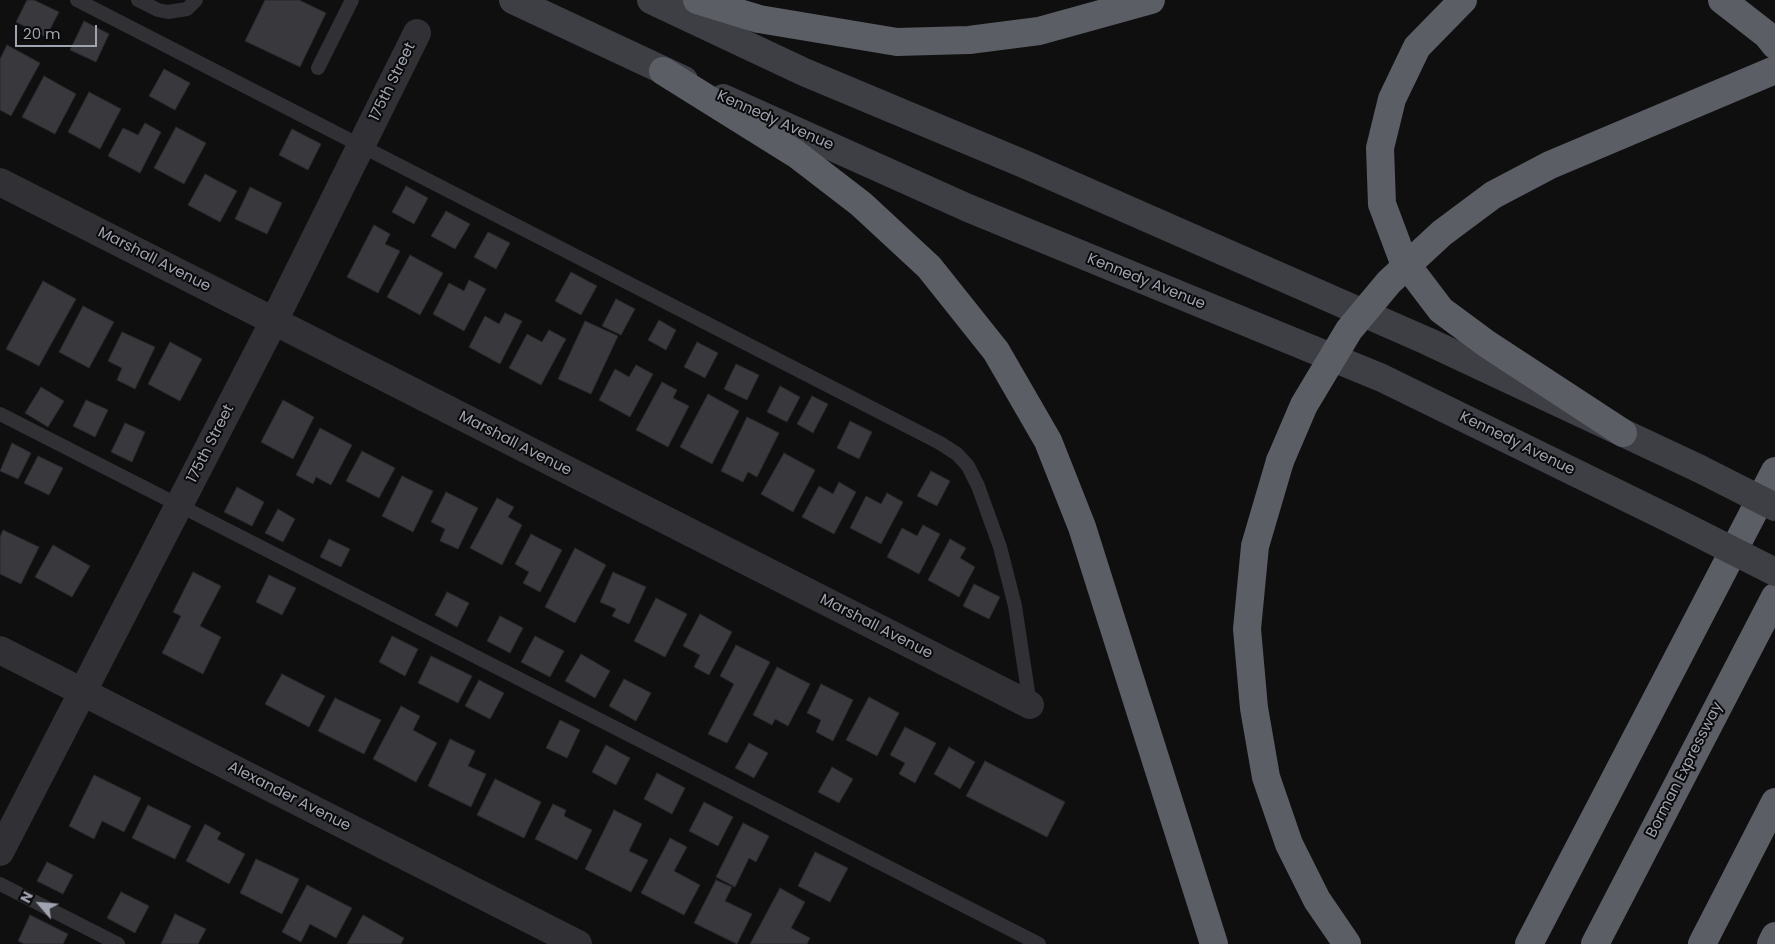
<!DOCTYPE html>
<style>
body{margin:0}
#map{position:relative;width:1775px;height:944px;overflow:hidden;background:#0f0f10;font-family:Poppins,sans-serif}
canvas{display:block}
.north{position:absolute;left:15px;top:879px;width:50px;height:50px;-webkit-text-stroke:4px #0a0a0b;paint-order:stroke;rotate:297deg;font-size:14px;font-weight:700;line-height:20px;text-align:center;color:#a0a4b1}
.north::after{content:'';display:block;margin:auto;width:18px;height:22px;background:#a0a4b1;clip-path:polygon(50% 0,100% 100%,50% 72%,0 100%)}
.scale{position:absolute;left:15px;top:25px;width:82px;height:22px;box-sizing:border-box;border:2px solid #a0a4b1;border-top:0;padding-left:6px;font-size:15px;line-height:18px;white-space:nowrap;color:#a0a4b1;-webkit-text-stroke:4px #0a0a0b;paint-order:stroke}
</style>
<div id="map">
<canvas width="1775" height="944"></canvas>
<div class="north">N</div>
<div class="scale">20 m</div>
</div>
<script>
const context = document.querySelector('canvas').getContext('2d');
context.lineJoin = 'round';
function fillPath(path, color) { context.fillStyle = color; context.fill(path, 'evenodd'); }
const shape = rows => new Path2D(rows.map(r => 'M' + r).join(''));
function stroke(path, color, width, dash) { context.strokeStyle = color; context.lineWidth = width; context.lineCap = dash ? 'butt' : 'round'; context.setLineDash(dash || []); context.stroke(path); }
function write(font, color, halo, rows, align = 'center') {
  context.font = font + ' Poppins,sans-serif'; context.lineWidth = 4; context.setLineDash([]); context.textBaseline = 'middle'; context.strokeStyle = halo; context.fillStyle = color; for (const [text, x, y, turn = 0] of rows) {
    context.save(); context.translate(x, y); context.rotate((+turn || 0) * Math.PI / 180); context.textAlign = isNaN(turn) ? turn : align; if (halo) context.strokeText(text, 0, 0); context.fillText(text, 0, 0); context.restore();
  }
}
const building = shape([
 [27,0,34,0,59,12,46,37,16,22,27,0],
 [265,0,299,0,326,13,300,67,245,41,265,0],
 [84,21,109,34,96,62,70,50,84,21],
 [7,45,40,63,11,116,0,110,0,59,7,45],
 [164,69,190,83,175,110,149,96,164,69],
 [44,76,76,94,55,134,22,117,44,76],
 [89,92,121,109,100,149,68,132,89,92],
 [145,123,161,132,140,173,108,156,123,128,138,135,145,123],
 [176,127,206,143,184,184,154,168,176,127],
 [292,129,321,144,308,170,279,155,292,129],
 [205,174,237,191,220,222,188,205,205,174],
 [406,186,428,198,414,224,392,212,406,186],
 [250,187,282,203,267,234,235,219,250,187],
 [446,211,470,224,455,249,431,236,446,211],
 [374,225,390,234,385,244,400,251,378,293,347,277,374,225],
 [488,232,510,243,496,269,474,257,488,232],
 [410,255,443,273,420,315,387,297,410,255],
 [571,272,597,286,581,315,555,301,571,272],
 [469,280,486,289,464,331,433,314,449,283,464,291,469,280],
 [43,281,76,299,39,366,6,349,43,281],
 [616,299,635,309,621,335,602,326,616,299],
 [83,306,114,322,89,368,59,352,83,306],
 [505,313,522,321,500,364,469,347,485,316,499,324,505,313],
 [659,320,676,330,666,350,648,340,659,320],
 [585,321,618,336,591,394,558,379,585,321],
 [549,330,566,339,541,385,509,368,527,334,542,342,549,330],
 [122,332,155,347,135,389,117,380,122,368,108,361,122,332],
 [170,342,202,359,180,401,148,384,170,342],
 [697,342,718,353,705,378,684,367,697,342],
 [736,364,759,375,747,400,724,389,736,364],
 [636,365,653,374,630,417,599,400,615,369,629,377,636,365],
 [662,382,677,390,673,398,689,406,668,447,636,430,662,382],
 [780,386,800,397,787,422,767,412,780,386],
 [41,387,64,401,48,427,25,413,41,387],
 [708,394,739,411,712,464,680,447,708,394],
 [812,396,828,404,813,433,797,424,812,396],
 [86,400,108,410,95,437,73,426,86,400],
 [283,400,314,417,293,459,261,442,283,400],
 [747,417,779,433,757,477,748,472,743,482,721,471,747,417],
 [850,421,872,432,859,459,837,448,850,421],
 [125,423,145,432,132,462,111,452,125,423],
 [320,428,352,445,331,485,316,477,313,484,296,475,320,428],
 [12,443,31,453,18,479,0,471,12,443],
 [362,451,395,468,379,498,346,481,362,451],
 [784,453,815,470,793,512,761,494,784,453],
 [38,456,63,468,49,495,24,483,38,456],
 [931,471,950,481,937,506,917,496,931,471],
 [402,476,433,491,413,532,382,516,402,476],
 [839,482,856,492,834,534,802,517,819,486,833,494,839,482],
 [237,487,264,502,252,526,224,512,237,487],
 [446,492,478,508,458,549,440,541,445,529,431,522,446,492],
 [887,493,903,502,881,544,850,528,866,496,881,504,887,493],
 [497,498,514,507,508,517,522,525,502,565,470,548,497,498],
 [278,509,295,519,283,542,265,533,278,509],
 [923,525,940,534,919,574,887,557,902,528,917,536,923,525],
 [3,530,39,547,21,584,0,574,0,537,3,530],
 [531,534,562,550,540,592,523,583,529,572,515,564,531,534],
 [329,539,350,549,341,567,320,557,329,539],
 [950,539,966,548,960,558,975,567,959,597,928,580,950,539],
 [53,545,90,566,72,597,35,577,53,545],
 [575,548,606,565,575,623,545,607,575,548],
 [193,572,221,586,200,626,221,637,203,674,162,653,181,616,173,612,193,572],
 [613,572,646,587,629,624,612,616,616,609,600,602,613,572],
 [269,575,296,588,282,615,256,602,269,575],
 [974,584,1000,597,989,619,963,606,974,584],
 [447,592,469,603,457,627,435,615,447,592],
 [656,598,687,614,665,657,634,641,656,598],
 [700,614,732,632,709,675,694,667,700,655,683,646,700,614],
 [500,616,523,628,510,653,487,641,500,616],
 [392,636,418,649,405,676,379,662,392,636],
 [535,636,564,651,550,677,521,662,535,636],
 [736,645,770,662,727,743,708,734,734,684,720,676,736,645],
 [581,654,610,671,595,698,565,681,581,654],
 [431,656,472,676,458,703,418,683,431,656],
 [777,667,810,684,788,726,775,719,772,725,753,715,777,667],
 [282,674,325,696,309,727,265,704,282,674],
 [624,679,651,693,636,721,609,706,624,679],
 [479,680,504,693,490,719,465,706,479,680],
 [821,684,853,700,833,741,816,732,821,720,807,713,821,684],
 [869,697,899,713,877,756,846,740,869,697],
 [335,698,381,720,364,754,318,731,335,698],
 [401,706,420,716,413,730,437,743,416,782,373,759,401,706],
 [560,720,580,730,567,758,546,748,560,720],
 [905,727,936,743,915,783,899,774,905,763,890,755,905,727],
 [450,739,475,751,468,766,486,774,471,807,428,786,450,739],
 [749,743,768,753,754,778,735,768,749,743],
 [606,745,630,758,616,785,592,772,606,745],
 [949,747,975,762,960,789,934,774,949,747],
 [985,761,1065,802,1047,837,966,796,985,761],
 [832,767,853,779,839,803,818,792,832,767],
 [657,773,685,788,672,814,644,799,657,773],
 [94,775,141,798,124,832,102,821,94,839,69,826,94,775],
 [495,779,541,802,524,838,477,815,495,779],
 [704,802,733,817,718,846,689,831,704,802],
 [553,804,566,810,564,816,592,830,577,860,535,839,553,804],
 [148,805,191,826,175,859,132,838,148,805],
 [614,810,642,824,629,851,648,860,631,892,585,869,614,810],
 [743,823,769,836,756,862,749,858,735,887,716,877,743,823],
 [205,824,221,833,217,839,245,854,229,884,186,861,205,824],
 [670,838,687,847,674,871,700,885,684,915,641,893,670,838],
 [815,852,848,868,830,902,798,886,815,852],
 [256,859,299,879,282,914,240,893,256,859],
 [47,862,73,875,63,894,37,881,47,862],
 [716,880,732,887,725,901,752,914,737,944,694,923,716,880],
 [307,885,352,908,336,938,310,924,301,942,282,932,307,885],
 [780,888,805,902,791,928,810,938,807,944,750,944,780,888],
 [121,892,149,906,135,933,107,918,121,892],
 [175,914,206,929,198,944,161,944,175,914],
 [30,915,68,934,63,944,24,944,18,941,30,915],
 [363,915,404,938,401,944,347,944,363,915]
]);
fillPath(building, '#39393d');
stroke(building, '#29292c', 1);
stroke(shape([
 [77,0,940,443,957,454,968,466,978,486,1000,547,1015,606,1030,705],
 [138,0,158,10,168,12,187,9,196,0],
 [318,68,352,0],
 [0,414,1039,944],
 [0,884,118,944]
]), '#303035', 14);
stroke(shape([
 [0,182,1030,705],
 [0,650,578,944],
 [0,852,274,321,417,33]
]), '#303035', 28);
stroke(shape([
 [513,0,684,80],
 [651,0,804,72,1024,164,1427,341,1698,468],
 [723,98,968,208,1382,378,1674,521]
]), '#3e3f45', 28);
stroke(shape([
 [697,0,759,19,897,42,969,40,1039,31,1151,0],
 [1463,0,1417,47,1392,99,1380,148,1382,204,1403,260,1441,310,1487,344,1623,433],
 [1722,0,1767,35,1775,45],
 [663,71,796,154,861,204,929,267,996,351,1048,441,1082,527,1214,944],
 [1280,461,1255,546,1247,629,1254,708,1266,777,1289,844,1317,900,1347,944],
 [1529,944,1775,471],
 [1595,944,1775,597],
 [1702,944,1775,802],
 [1771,944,1775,936]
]), '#5c5e66', 28);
stroke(shape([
 [1698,468,1775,507],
 [1674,521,1775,572]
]), '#3e3f45', 28);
stroke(shape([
 [1280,461,1304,405,1349,330,1389,282,1442,233,1493,195,1550,165,1775,70]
]), '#5c5e66', 28);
write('15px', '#a0a4b1', '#0a0a0b', [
 ["175th Street",393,82,-64],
 ["Kennedy Avenue",775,121,24],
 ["Marshall Avenue",154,260,27],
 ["Kennedy Avenue",1146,282,22],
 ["175th Street",211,444,-63],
 ["Marshall Avenue",515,444,27],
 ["Kennedy Avenue",1517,444,26],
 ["Marshall Avenue",876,627,27],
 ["Borman Expressway",1685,770,-63],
 ["Alexander Avenue",289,797,27]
]);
</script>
